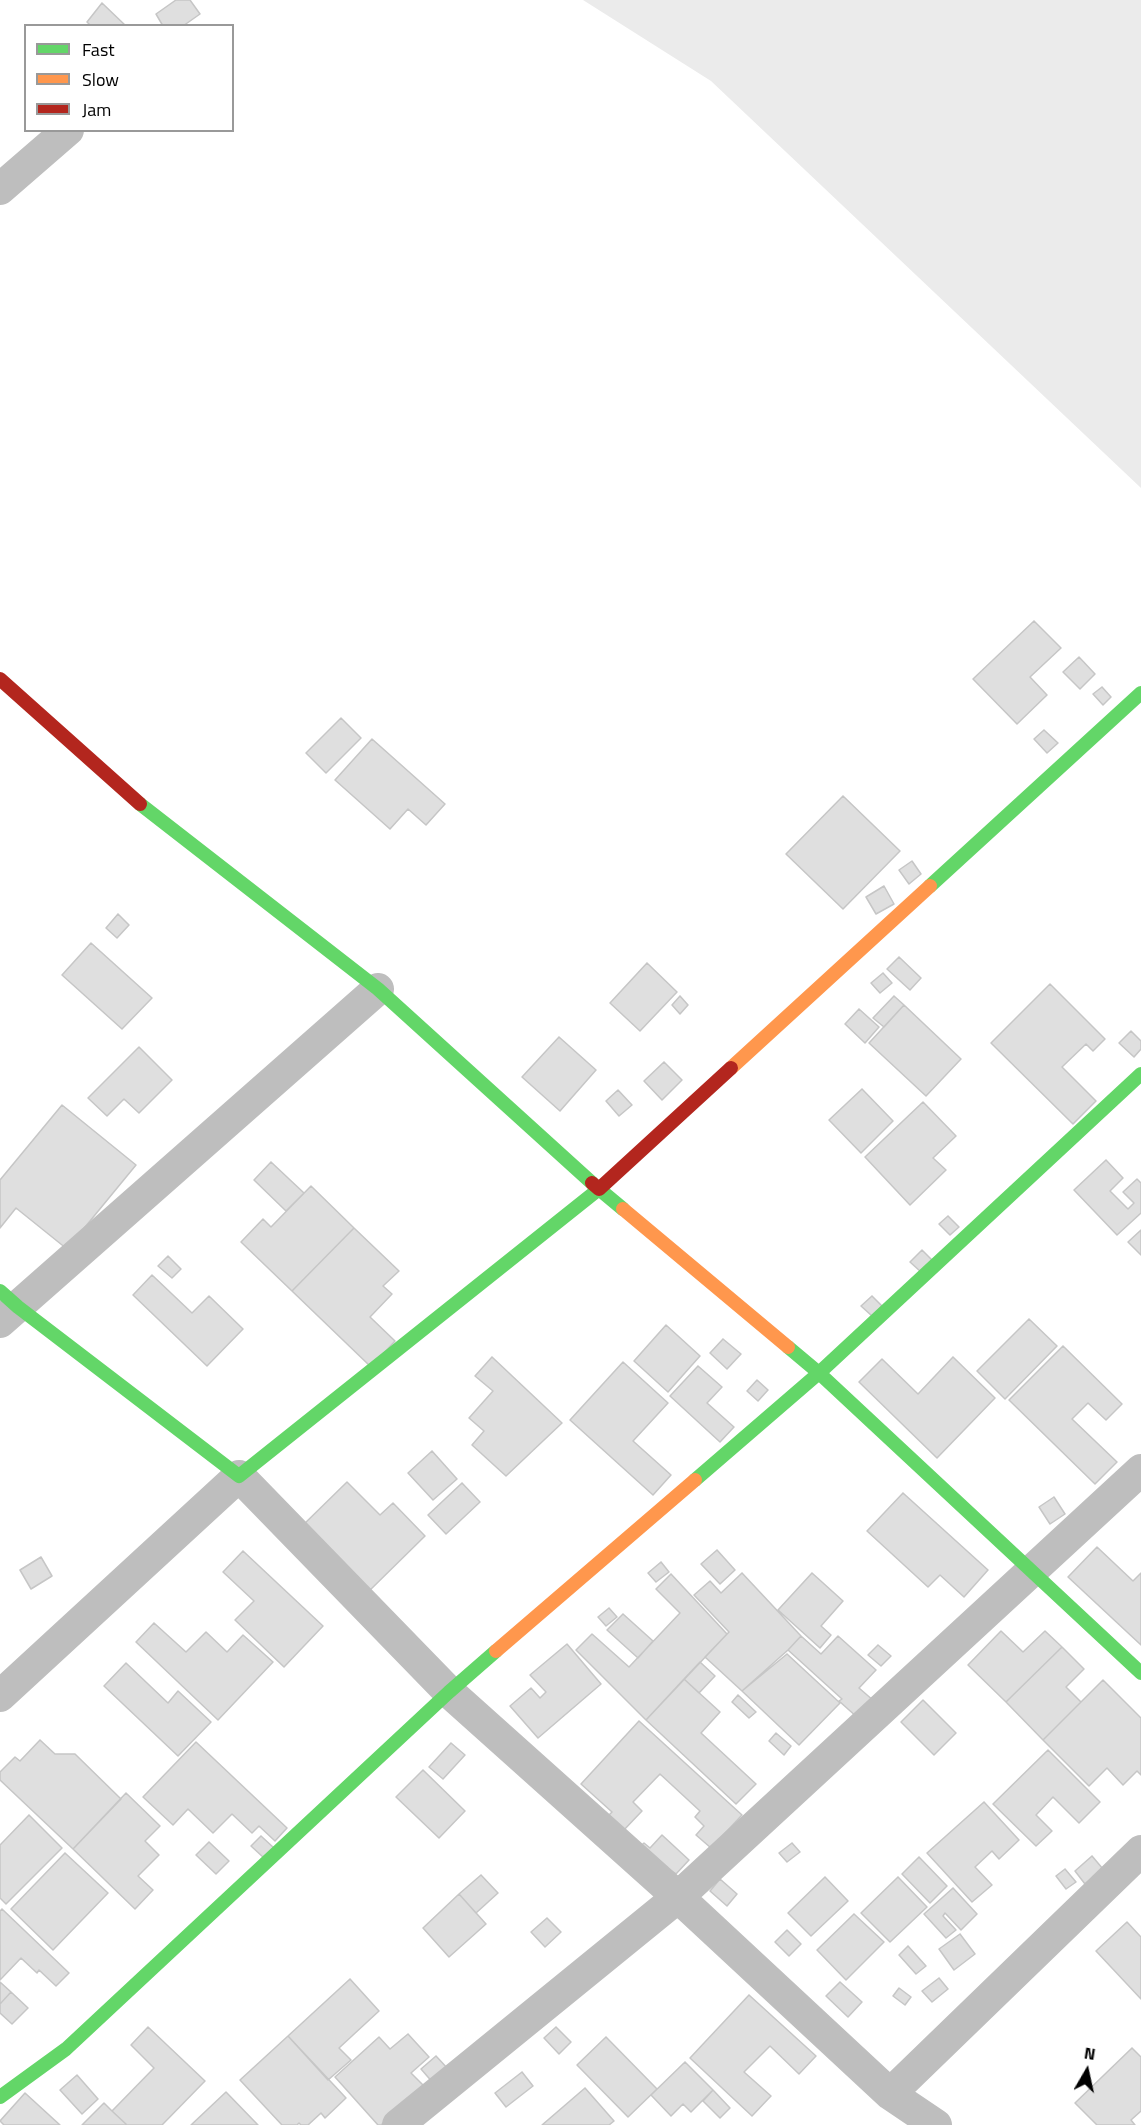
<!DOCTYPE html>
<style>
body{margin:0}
#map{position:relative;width:1141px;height:2125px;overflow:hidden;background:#fff;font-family:"Titillium Web",sans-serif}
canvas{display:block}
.legend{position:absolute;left:24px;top:24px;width:210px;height:108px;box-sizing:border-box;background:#fff;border:2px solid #999;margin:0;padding:8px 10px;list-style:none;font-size:18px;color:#000}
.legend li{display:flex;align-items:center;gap:12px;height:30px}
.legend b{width:30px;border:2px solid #999}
.north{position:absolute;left:1057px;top:2041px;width:60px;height:60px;-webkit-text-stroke:4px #fff;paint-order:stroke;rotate:9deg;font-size:16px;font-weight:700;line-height:24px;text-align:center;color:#000}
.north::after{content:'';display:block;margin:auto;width:21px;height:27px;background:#000;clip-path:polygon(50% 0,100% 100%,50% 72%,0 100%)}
</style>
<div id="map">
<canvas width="1141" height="2125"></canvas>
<ul class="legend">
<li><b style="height:8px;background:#63d668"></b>Fast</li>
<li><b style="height:8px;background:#ff974d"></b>Slow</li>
<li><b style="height:8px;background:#b3261e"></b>Jam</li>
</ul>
<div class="north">N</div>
</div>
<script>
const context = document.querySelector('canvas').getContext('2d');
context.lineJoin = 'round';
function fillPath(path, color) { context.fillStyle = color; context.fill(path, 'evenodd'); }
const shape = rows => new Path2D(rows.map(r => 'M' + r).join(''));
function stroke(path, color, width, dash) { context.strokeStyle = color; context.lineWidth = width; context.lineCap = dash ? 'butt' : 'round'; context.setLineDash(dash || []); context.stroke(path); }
fillPath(shape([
 [583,0,1141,0,1141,488,711,81]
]), '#ebebeb');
const building = shape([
 [176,0,190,0,200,14,183,26,163,26,156,14,176,0],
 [102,3,126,26,91,26,87,22,102,3],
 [1034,621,1061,648,1030,677,1047,695,1017,724,973,679,1034,621],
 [1079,657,1095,674,1080,689,1063,672,1079,657],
 [1102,687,1111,697,1103,705,1093,694,1102,687],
 [341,718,361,738,326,773,306,753,341,718],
 [1044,730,1058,743,1047,753,1034,739,1044,730],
 [372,739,445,804,426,825,408,809,390,829,335,780,372,739],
 [843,796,900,851,843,909,786,854,843,796],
 [912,861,921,874,909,884,899,870,912,861],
 [884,886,894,904,876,914,866,897,884,886],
 [118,914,129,925,117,938,106,928,118,914],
 [91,943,152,998,122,1029,62,975,91,943],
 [899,957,921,978,910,990,887,969,899,957],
 [647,963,677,992,640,1031,610,1003,647,963],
 [883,973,892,983,880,993,871,983,883,973],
 [1050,984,1105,1039,1093,1051,1086,1044,1062,1067,1096,1101,1073,1124,991,1043,1050,984],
 [680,996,688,1005,680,1014,672,1005,680,996],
 [894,996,904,1005,884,1027,873,1018,894,996],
 [904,1005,961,1059,926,1096,869,1043,904,1005],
 [859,1009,879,1027,865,1043,845,1024,859,1009],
 [1131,1031,1141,1041,1141,1049,1134,1057,1119,1043,1131,1031],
 [559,1037,596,1070,560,1111,522,1077,559,1037],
 [139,1047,172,1080,139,1113,124,1099,107,1116,88,1098,139,1047],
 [664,1062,682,1080,662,1100,644,1081,664,1062],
 [862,1089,893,1121,861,1153,829,1120,862,1089],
 [618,1090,632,1105,619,1116,606,1101,618,1090],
 [923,1102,956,1136,933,1158,946,1170,910,1205,865,1157,923,1102],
 [62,1105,136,1165,67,1249,16,1208,0,1228,0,1180,62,1105],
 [1106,1160,1123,1178,1110,1191,1128,1209,1134,1203,1123,1192,1137,1179,1141,1183,1141,1213,1117,1235,1074,1190,1106,1160],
 [271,1162,304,1193,286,1211,254,1180,271,1162],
 [311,1186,354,1228,292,1291,241,1242,263,1219,271,1227,311,1186],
 [948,1216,959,1227,950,1235,939,1224,948,1216],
 [354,1228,399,1271,383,1286,392,1294,370,1317,395,1341,371,1367,292,1291,354,1228],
 [1141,1230,1141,1255,1128,1242,1141,1230],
 [922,1250,932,1260,921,1272,910,1262,922,1250],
 [168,1256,181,1269,172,1278,158,1266,168,1256],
 [152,1275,192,1313,209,1296,243,1329,207,1366,133,1295,152,1275],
 [872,1296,882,1306,872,1316,861,1306,872,1296],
 [1029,1319,1057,1346,1005,1399,977,1371,1029,1319],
 [666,1325,700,1356,668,1392,634,1361,666,1325],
 [723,1339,741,1354,727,1369,710,1353,723,1339],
 [1063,1346,1122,1404,1106,1420,1088,1403,1072,1419,1117,1462,1095,1484,1009,1400,1063,1346],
 [492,1357,562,1423,506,1476,472,1445,484,1431,469,1418,493,1391,475,1376,492,1357],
 [953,1357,995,1398,937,1458,859,1382,882,1359,918,1394,953,1357],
 [623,1362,668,1403,633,1441,671,1475,653,1495,570,1420,623,1362],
 [698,1366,722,1387,707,1403,734,1427,720,1442,670,1396,698,1366],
 [757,1380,768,1390,758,1401,747,1391,757,1380],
 [432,1451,457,1479,433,1500,408,1473,432,1451],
 [347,1482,380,1515,393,1503,425,1536,365,1595,300,1528,347,1482],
 [462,1483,480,1502,446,1534,428,1515,462,1483],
 [903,1493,988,1570,964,1597,940,1575,928,1587,867,1531,903,1493],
 [1054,1497,1065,1514,1050,1524,1039,1507,1054,1497],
 [1097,1547,1133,1581,1141,1573,1141,1645,1068,1577,1097,1547],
 [717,1550,735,1570,720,1584,701,1564,717,1550],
 [243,1551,323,1626,284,1667,235,1620,254,1601,223,1572,243,1551],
 [41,1557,52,1576,31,1589,20,1570,41,1557],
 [661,1562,669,1572,656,1582,648,1573,661,1562],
 [742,1573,801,1636,788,1650,742,1691,705,1657,729,1632,694,1595,710,1581,721,1593,742,1573],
 [812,1573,843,1601,821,1626,831,1635,820,1648,778,1610,812,1573],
 [671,1574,727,1634,646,1720,576,1650,592,1634,629,1667,680,1613,656,1589,671,1574],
 [609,1608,617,1617,606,1626,598,1617,609,1608],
 [623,1614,653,1641,638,1658,607,1630,623,1614],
 [154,1623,186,1652,206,1632,227,1652,243,1635,273,1662,218,1720,136,1642,154,1623],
 [1001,1631,1023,1652,1045,1631,1062,1647,1006,1702,968,1665,1001,1631],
 [801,1636,821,1654,838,1636,876,1670,859,1688,874,1701,858,1718,839,1701,842,1699,788,1650,801,1636],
 [567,1644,601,1684,538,1738,510,1706,531,1688,540,1698,546,1692,530,1675,567,1644],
 [878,1645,891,1656,881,1666,868,1655,878,1645],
 [1062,1647,1084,1669,1066,1687,1081,1702,1043,1740,1006,1702,1062,1647],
 [787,1654,840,1703,799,1745,742,1691,787,1654],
 [700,1662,715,1676,699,1693,684,1679,700,1662],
 [126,1663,168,1703,178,1691,211,1722,178,1756,104,1686,126,1663],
 [684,1679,720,1712,701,1733,756,1784,736,1804,646,1720,684,1679],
 [1103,1680,1141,1718,1141,1775,1137,1771,1123,1785,1107,1768,1089,1786,1043,1740,1103,1680],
 [738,1695,756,1712,749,1718,732,1702,738,1695],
 [923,1700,956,1733,934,1755,901,1722,923,1700],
 [639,1721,742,1815,711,1848,696,1835,704,1826,695,1817,700,1811,660,1774,633,1802,642,1811,622,1832,606,1818,612,1812,581,1784,639,1721],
 [776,1733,791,1746,784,1755,769,1741,776,1733],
 [40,1740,55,1754,75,1754,121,1799,73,1849,0,1780,0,1772,15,1757,20,1761,40,1740],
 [196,1742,287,1828,275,1841,259,1826,252,1833,232,1814,213,1833,188,1809,173,1825,143,1797,196,1742],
 [451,1743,465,1755,443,1779,429,1767,451,1743],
 [1048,1750,1100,1802,1079,1823,1053,1797,1036,1815,1052,1831,1036,1846,993,1804,1048,1750],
 [423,1770,465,1811,439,1838,396,1797,423,1770],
 [126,1793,160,1826,145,1841,159,1855,138,1876,153,1890,135,1909,73,1849,126,1793],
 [984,1802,1019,1840,999,1859,992,1851,975,1867,992,1885,972,1902,927,1853,984,1802],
 [29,1815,62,1848,6,1904,0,1898,0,1845,29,1815],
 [662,1835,689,1860,676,1874,637,1849,644,1843,650,1848,662,1835],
 [261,1836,274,1848,264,1858,251,1846,261,1836],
 [209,1842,229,1861,216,1874,196,1855,209,1842],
 [792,1843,800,1852,787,1862,779,1853,792,1843],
 [65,1853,108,1893,53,1950,11,1909,65,1853],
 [1092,1856,1103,1869,1085,1884,1075,1871,1092,1856],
 [919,1857,947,1886,930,1903,902,1874,919,1857],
 [1065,1869,1076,1882,1066,1889,1056,1876,1065,1869],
 [481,1875,498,1893,476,1913,459,1894,481,1875],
 [825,1877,848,1901,811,1936,788,1913,825,1877],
 [898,1877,927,1907,890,1942,861,1913,898,1877],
 [720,1879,737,1894,727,1906,710,1891,720,1879],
 [953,1888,977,1914,961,1930,945,1913,943,1916,956,1930,946,1938,924,1914,953,1888],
 [459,1894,486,1924,449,1957,423,1928,459,1894],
 [2,1909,69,1973,56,1986,39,1970,37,1973,21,1958,0,1980,0,1911,2,1909],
 [854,1914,884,1942,846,1980,817,1950,854,1914],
 [547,1918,561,1932,545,1947,531,1932,547,1918],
 [1127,1922,1141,1937,1141,1999,1096,1951,1127,1922],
 [787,1930,801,1944,789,1956,775,1942,787,1930],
 [960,1934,975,1954,954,1970,939,1949,960,1934],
 [908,1946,926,1966,916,1974,899,1955,908,1946],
 [939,1978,948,1989,932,2002,922,1991,939,1978],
 [350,1979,379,2011,339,2048,351,2060,328,2080,288,2036,350,1979],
 [0,1982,11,1992,0,2004,0,1982],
 [840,1982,862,2002,848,2017,826,1996,840,1982],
 [899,1988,911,1997,905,2005,893,1996,899,1988],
 [11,1992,28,2008,12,2024,0,2013,0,2004,11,1992],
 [749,1995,816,2056,799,2074,770,2046,744,2072,771,2096,752,2116,690,2058,749,1995],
 [148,2027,205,2081,162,2125,127,2125,112,2111,154,2068,131,2045,148,2027],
 [556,2027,571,2042,559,2054,544,2038,556,2027],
 [408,2034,429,2057,411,2073,424,2086,381,2125,378,2125,335,2077,379,2037,390,2049,408,2034],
 [288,2036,346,2098,325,2118,321,2113,308,2125,301,2125,299,2123,297,2125,282,2125,240,2080,288,2036],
 [606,2037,657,2089,628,2117,577,2065,606,2037],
 [1132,2048,1141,2057,1141,2111,1131,2120,1135,2125,1097,2125,1075,2103,1132,2048],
 [436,2056,449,2070,434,2084,421,2069,436,2056],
 [685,2062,713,2090,691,2112,683,2104,671,2116,651,2095,685,2062],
 [522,2072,533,2086,506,2107,495,2093,522,2072],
 [77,2075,98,2099,82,2114,60,2090,77,2075],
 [585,2088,614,2121,609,2125,542,2125,585,2088],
 [713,2090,730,2108,720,2118,703,2101,713,2090],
 [226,2092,258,2125,191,2125,226,2092],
 [25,2093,60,2125,4,2125,0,2121,25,2093],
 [104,2103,112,2111,127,2125,82,2125,104,2103]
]);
fillPath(building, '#dfdfdf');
stroke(building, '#c6c6c6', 1.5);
stroke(shape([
 [0,189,68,130],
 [0,1322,378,989],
 [0,1696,239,1476,449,1692,678,1897,890,2094,936,2125],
 [890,2094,1141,1851],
 [398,2125,678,1897,1141,1470]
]), '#bebebe', 32);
stroke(shape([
 [140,804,378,989,592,1183],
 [930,886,1141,693],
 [0,1291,18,1307,239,1476,599,1189,623,1209],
 [788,1347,819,1373,1141,1673],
 [695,1480,819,1373,1141,1074],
 [0,2097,66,2049,449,1692,496,1651]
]), '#63d668', 14);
stroke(shape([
 [731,1068,930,886],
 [623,1209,788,1347],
 [496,1651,695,1480]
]), '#ff974d', 14);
stroke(shape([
 [0,679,140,804],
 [592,1183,599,1189,731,1068]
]), '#b3261e', 14);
</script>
